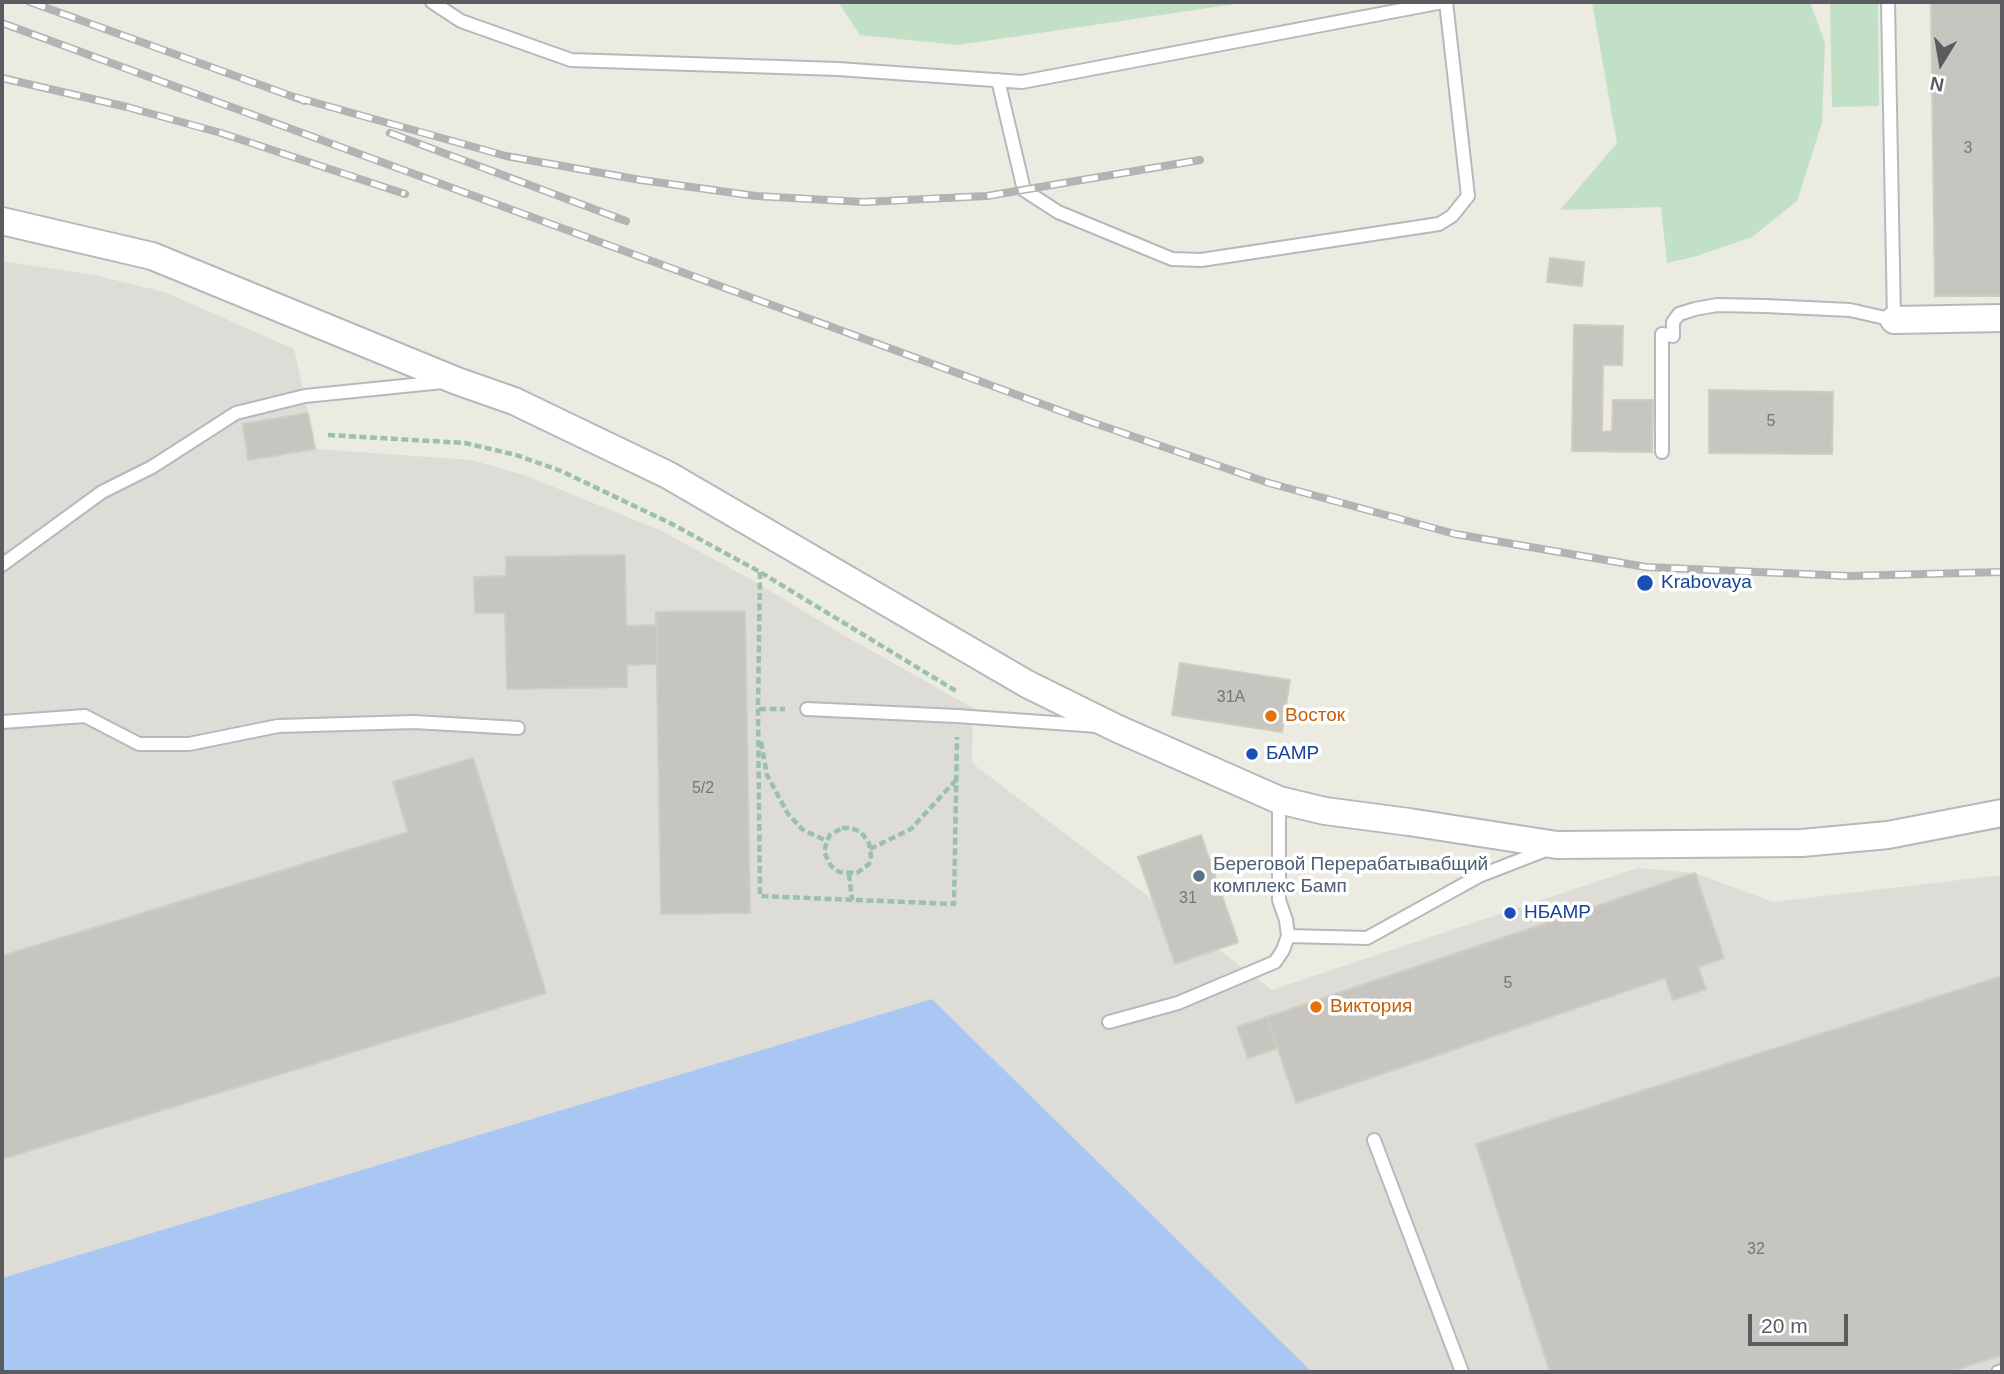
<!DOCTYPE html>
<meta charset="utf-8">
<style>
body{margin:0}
#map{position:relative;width:2004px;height:1374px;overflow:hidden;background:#ebebe2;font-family:Arial,sans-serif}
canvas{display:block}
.frame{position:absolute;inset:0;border:4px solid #5a5c61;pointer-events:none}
.north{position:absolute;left:1906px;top:28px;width:70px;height:70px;-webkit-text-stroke:5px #fff;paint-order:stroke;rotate:191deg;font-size:19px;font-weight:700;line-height:28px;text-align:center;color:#5a5c61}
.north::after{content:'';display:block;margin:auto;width:24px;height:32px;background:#5a5c61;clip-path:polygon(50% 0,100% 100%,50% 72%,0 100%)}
.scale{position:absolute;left:1748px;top:1314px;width:100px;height:32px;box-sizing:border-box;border:4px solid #5a5c61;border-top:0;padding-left:9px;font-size:21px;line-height:24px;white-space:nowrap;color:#5a5c61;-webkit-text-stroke:5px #fff;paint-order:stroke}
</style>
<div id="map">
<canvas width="2004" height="1374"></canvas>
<div class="frame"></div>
<div class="north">N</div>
<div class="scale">20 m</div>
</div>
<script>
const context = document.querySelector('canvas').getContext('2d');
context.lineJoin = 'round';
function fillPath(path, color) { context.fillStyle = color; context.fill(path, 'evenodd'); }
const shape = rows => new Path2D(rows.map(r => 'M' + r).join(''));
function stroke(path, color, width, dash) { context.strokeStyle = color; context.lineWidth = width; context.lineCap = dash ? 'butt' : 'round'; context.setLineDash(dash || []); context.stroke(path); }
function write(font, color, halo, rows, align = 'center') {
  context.font = font + ' Arial,sans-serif'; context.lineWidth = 7; context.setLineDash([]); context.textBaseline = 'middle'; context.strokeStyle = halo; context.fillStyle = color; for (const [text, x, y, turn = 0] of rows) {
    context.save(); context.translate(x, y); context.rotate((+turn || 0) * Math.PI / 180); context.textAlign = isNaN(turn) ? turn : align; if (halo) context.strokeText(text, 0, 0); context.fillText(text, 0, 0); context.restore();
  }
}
fillPath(shape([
 [2,261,94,275,164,292,294,349,316,449,471,460,524,475,660,530,752,580,845,636,973,708,972,763,1272,990,1638,868,1695,873,1773,902,2002,875,2002,1372,1312,1372,932,999,2,1278]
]), '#dddcd6');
fillPath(shape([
 [838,2,1249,2,958,45,860,35],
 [1592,2,1810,2,1825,43,1822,123,1797,201,1752,237,1697,256,1667,263,1661,207,1560,210,1617,143],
 [1830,2,1878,2,1879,106,1832,107]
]), '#c1e0c6');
fillPath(shape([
 [932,999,1312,1372,2,1372,2,1278]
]), '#aac7f3');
const building = shape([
 [1931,2,2002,2,2002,296,1935,296,1931,2],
 [1550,258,1584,262,1582,286,1547,282,1550,258],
 [1574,325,1623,326,1622,365,1603,365,1602,432,1612,431,1613,400,1653,400,1652,452,1572,451,1574,325],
 [1709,390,1833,392,1832,454,1709,453,1709,390],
 [308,413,315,449,248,460,243,424,308,413],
 [625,555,626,626,656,625,657,664,627,665,627,687,507,689,505,613,475,613,474,577,506,576,506,557,625,555],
 [745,611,750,913,661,914,656,612,745,611],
 [1180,663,1290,680,1282,732,1172,715,1180,663],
 [473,758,546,993,2,1159,2,956,408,832,393,782,473,758],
 [1201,835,1238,942,1175,964,1138,857,1201,835],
 [1695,873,1724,958,1698,967,1706,989,1673,1000,1665,978,1296,1103,1267,1017,1695,873],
 [2002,976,2002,1355,1949,1372,1550,1372,1476,1144,2002,976],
 [1267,1017,1278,1048,1248,1058,1237,1027,1267,1017]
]);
fillPath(building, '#c6c5bf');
stroke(building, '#cfcdc1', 2);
const lane = shape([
 [432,2,461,21,571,60,838,69,1022,82,1443,2],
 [998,80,1024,190,1058,212,1172,259,1201,260,1439,224,1452,216,1468,196,1446,2],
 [1662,452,1662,334,1673,336,1673,322,1679,314,1695,309,1717,305,1765,306,1850,310,1894,320,1888,2],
 [2,565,102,492,152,467,236,413,305,396,443,382],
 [807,709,957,716,1098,726],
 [2,722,85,716,139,744,189,744,278,726,414,722,518,728],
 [1288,936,1367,938,1479,876,1546,850],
 [1109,1022,1178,1003,1275,962,1283,950,1288,936,1286,920,1279,900,1279,800],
 [1374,1140,1462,1372],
 [1998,1372,2002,1371]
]);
const street = shape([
 [2,221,152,256,457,381,514,401,668,475,1027,684,1116,728,1279,800,1325,811,1409,822,1557,845,1802,843,1888,835,2002,813],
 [1894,320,2002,318]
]);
stroke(lane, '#b7b8bd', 16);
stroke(street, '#b7b8bd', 30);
stroke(shape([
 [328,435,465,443,516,455,561,471,670,523,760,572,956,691],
 [760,572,758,709,760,896,954,904,957,737],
 [759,709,785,709],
 [761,742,767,775,788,814,803,830,827,841],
 [842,828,851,828,861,832,869,843,871,856,869,864,857,873,839,872,831,866,824,852,827,841,830,835,842,828],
 [870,849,911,829,956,780],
 [849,874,852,900]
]), '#9bc0ac', 4.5, [7, 3.5]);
stroke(lane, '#fff', 12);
stroke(street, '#fff', 26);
const rail = shape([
 [30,2,305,101],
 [2,23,1091,422,1269,483,1455,534,1646,567,1848,576,2002,572],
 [2,78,127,107,221,133,405,194],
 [295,97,506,156,641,180,756,196,864,202,987,196,1200,160],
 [390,133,626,221]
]);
stroke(rail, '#b2b3b3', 8);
stroke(rail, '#fff', 5, [16]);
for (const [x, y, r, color] of [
 [1645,583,9,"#1a4fb4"],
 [1271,716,7,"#e8710a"],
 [1252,754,7,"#1a4fb4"],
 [1199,876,7,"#5c6f8a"],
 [1510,913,7,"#1a4fb4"],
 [1316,1007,7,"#e8710a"]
]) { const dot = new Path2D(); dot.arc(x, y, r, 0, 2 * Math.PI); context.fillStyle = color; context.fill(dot); stroke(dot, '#fff', 2.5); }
write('16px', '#757678', null, [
 ["3",1968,149],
 ["5",1771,422],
 ["31А",1231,698],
 ["5/2",703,789],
 ["31",1188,899],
 ["5",1508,984],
 ["32",1756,1250]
]);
write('19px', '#164399', '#fff', [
 ["Krabovaya",1661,583],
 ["БАМР",1266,754],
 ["НБАМР",1524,913]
], 'left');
write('19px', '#c56008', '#fff', [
 ["Восток",1285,716],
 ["Виктория",1330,1007]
], 'left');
write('19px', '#4e5e75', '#fff', [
 ["Береговой Перерабатывабщий",1213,865],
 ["комплекс Бамп",1213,887]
], 'left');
</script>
